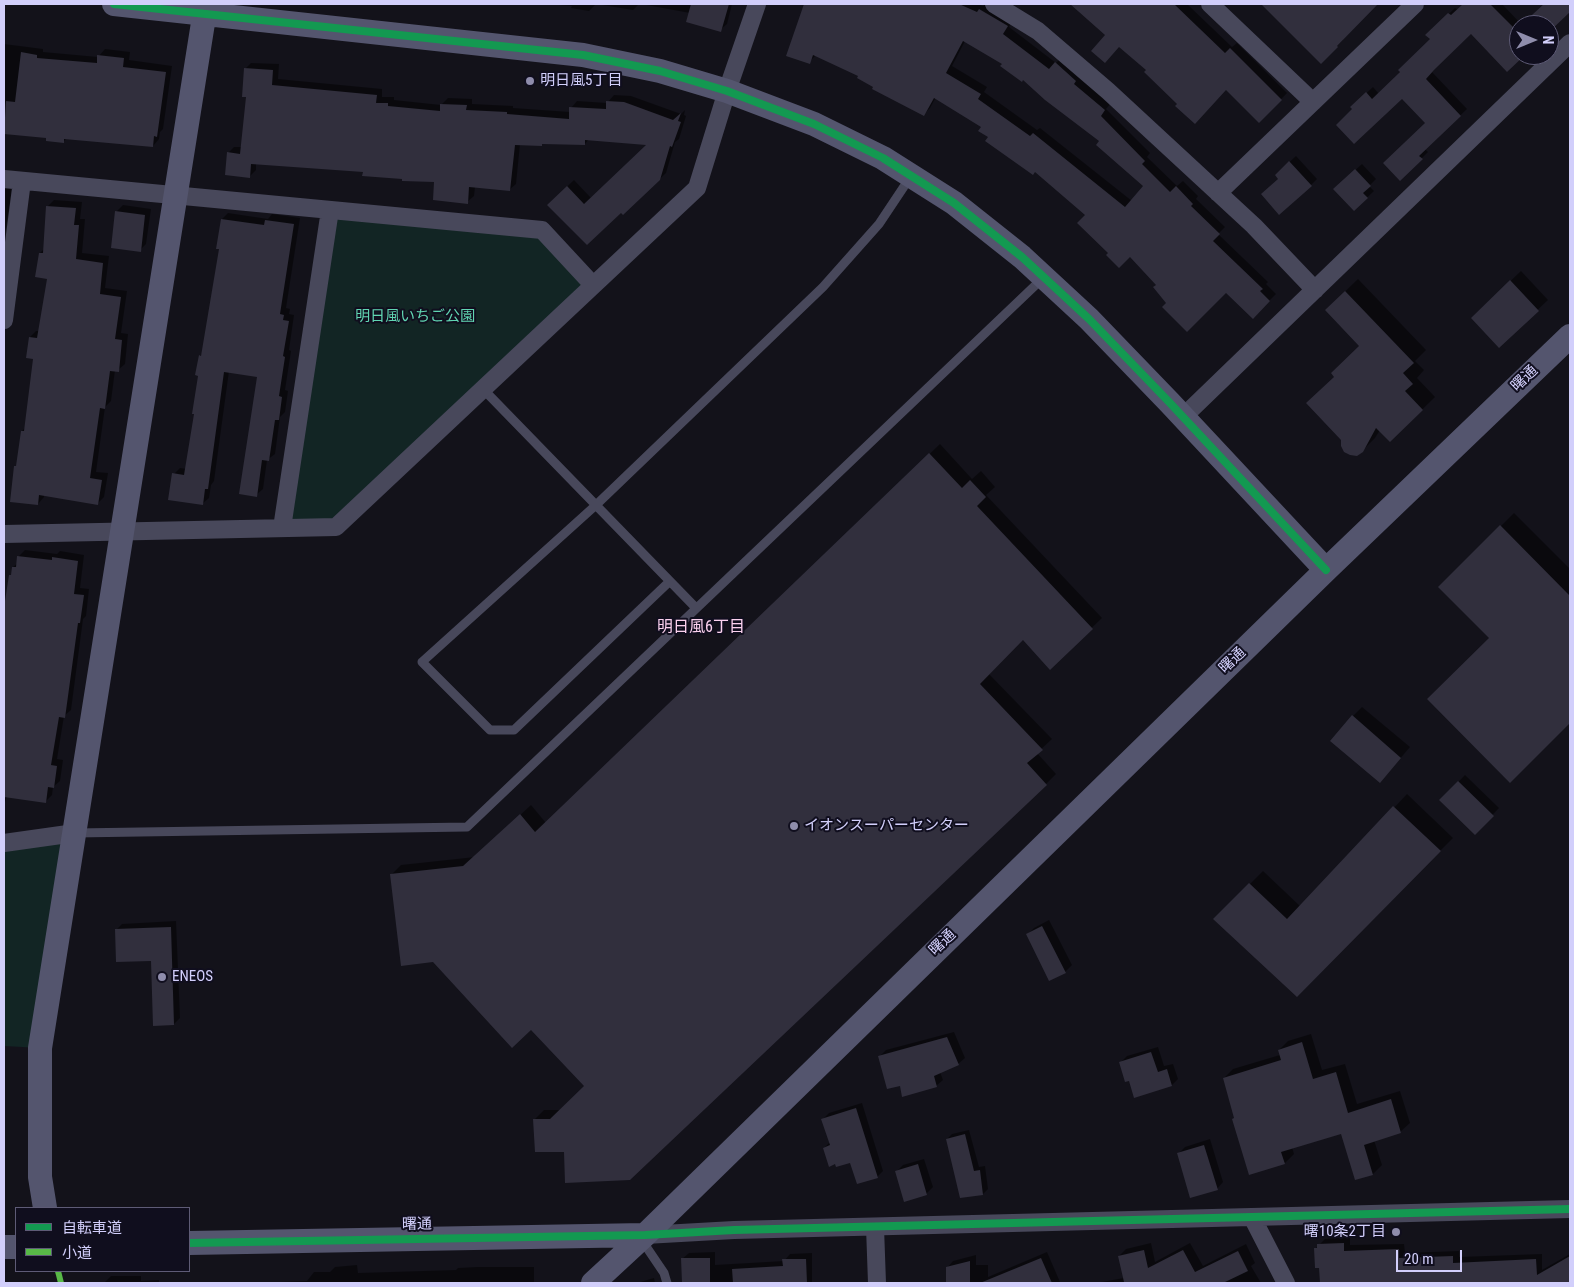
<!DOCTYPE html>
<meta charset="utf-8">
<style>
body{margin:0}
#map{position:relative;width:1574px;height:1287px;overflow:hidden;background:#13121a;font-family:"Roboto Condensed","Noto Sans JP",sans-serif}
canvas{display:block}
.frame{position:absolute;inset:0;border:5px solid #d2cffb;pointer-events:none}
.legend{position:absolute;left:15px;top:1207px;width:175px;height:65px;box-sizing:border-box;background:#100e1e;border:1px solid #5e5b76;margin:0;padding:6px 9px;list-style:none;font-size:15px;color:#d2cffb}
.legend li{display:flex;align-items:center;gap:10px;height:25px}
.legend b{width:25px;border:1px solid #5e5b76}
.north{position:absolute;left:1509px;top:15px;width:50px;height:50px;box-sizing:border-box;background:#100e1e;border:1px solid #5e5b76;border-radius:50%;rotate:90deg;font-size:14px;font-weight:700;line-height:20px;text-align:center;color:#d2cffb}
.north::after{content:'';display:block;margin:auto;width:18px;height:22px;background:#8f8dac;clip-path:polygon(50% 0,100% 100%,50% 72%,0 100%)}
.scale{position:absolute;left:1396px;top:1250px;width:66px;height:22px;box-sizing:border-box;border:2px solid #d2cffb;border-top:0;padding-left:6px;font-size:15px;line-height:18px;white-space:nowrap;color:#d2cffb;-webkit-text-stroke:4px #100e1e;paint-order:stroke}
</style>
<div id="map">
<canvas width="1574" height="1287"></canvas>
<div class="frame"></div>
<ul class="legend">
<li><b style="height:6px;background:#139951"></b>自転車道</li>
<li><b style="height:6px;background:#58b947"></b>小道</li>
</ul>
<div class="north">N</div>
<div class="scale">20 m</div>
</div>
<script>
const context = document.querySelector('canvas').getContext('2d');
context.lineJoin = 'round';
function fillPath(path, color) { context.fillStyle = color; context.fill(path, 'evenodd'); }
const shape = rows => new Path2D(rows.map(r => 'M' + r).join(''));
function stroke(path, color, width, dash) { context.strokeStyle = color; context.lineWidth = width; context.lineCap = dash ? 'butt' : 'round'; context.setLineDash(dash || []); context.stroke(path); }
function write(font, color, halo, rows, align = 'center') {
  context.font = font + ' "Roboto Condensed","Noto Sans JP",sans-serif'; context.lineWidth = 4; context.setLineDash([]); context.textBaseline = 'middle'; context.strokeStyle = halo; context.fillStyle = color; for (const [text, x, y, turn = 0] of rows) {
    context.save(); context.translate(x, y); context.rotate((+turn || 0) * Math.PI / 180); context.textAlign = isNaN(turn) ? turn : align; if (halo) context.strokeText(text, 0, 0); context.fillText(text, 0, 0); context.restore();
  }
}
fillPath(shape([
 [330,210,542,230,593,285,336,527,282,528],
 [75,833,40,1048,4,1046,4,843]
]), '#122524');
fillPath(shape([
 [546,4,639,4,633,10,596,4,589,11,571,8,572,6],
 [641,4,732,4,727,24,720,30,690,13],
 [806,4,978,4,983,6,986,4,1013,19,1009,27,1056,63,1062,57,1111,103,1106,109,1150,153,1147,157,1177,186,1183,181,1198,196,1196,199,1225,227,1218,234,1268,282,1266,284,1276,294,1253,317,1226,291,1168,303,1158,284,1130,256,1110,253,1087,215,1035,171,990,137,983,127,936,97,930,108,923,115,875,87,860,75,816,55,809,62,787,55],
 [965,41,1004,63,1100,141,1144,186,1132,201,1040,128,1037,130,984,92,987,87,952,66],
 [1072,4,1187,4,1232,47,1237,43,1287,93,1259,122,1226,89,1179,104,1148,70],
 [1263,4,1377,4,1342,39,1343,40,1321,62],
 [1465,4,1502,4,1522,25,1545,4,1570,4,1570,11,1549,31,1549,25,1519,25,1519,55,1524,55,1508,70,1471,33,1432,72,1467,109,1425,149,1428,152,1400,180,1426,123,1402,98,1354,109,1358,101,1373,87,1379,94,1431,39,1427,35,1455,8,1458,10],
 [4,44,43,49,43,52,98,57,105,49,130,52,129,60,172,66,163,129,160,132,159,139,153,146,67,138,63,142,48,137,4,133],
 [251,63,279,64,278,79,382,89,382,97,394,97,394,100,441,105,448,98,472,99,472,104,513,106,513,108,570,112,571,108,577,101,607,103,614,95,631,96,681,114,685,110,684,115,686,116,679,139,675,142,666,173,624,213,621,211,548,205,574,180,591,198,649,144,589,139,585,144,544,142,541,145,520,144,516,184,509,190,475,187,474,196,467,202,436,181,403,178,364,171,256,163,256,170,249,177,228,153,234,147,242,147,247,96,245,69],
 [1296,156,1317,179,1311,185,1280,179,1283,168],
 [1362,164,1376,179,1369,186,1374,191,1354,210,1341,183],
 [4,188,12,189,4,240],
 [54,200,82,202,80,219,85,219,82,253,109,256,105,288,127,291,121,333,128,334,125,364,118,370,115,370,111,401,105,407,96,472,108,473,104,497,98,503,44,495,44,497,38,504,17,465,22,431,25,428,34,358,30,337,36,331,40,331,49,278,40,253,44,249,47,207],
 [123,205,151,209,146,244,140,250,116,212],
 [228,213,268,219,272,214,300,218,286,308,290,309,289,314,294,315,289,350,291,351,285,390,288,391,285,412,280,417,275,454,267,460,263,489,256,495,259,376,229,371,214,481,211,485,209,498,202,504,174,474,180,468,187,469,195,413,200,356,203,353,220,248,222,219],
 [1521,271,1548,300,1499,346,1482,308],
 [1358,279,1426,350,1415,361,1424,370,1417,378,1435,397,1390,441,1380,430,1375,438,1362,451,1336,377,1361,346,1326,310],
 [940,444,972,479,981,471,995,487,986,495,1102,618,1050,668,1023,639,988,673,1052,739,1037,753,1056,774,1046,784,565,1151,534,1120,544,1110,561,1110,585,1086,392,874,401,865,475,857,531,805,546,823],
 [1514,513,1570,569,1570,721,1510,781,1491,638,1440,587],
 [25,550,57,554,60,551,84,555,80,588,89,589,86,616,83,619,71,710,64,716,57,759,63,760,60,781,53,787,52,795,45,802,7,796,4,805,4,616,10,576,12,573,13,567,18,563,19,556],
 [1362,707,1410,747,1380,782,1353,716],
 [1465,775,1499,808,1475,833,1441,800],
 [1407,794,1453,838,1296,995,1215,919,1263,871,1301,907],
 [1049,920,1072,965,1065,972,1050,980,1028,934,1034,928],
 [176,921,180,1018,174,1024,152,960,116,930,122,924],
 [954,1032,965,1058,958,1064,940,1072,943,1080,936,1086,901,1084,880,1056,886,1050],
 [1311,1034,1322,1070,1345,1064,1357,1104,1400,1091,1410,1123,1400,1132,1374,1140,1382,1165,1373,1174,1356,1179,1342,1132,1292,1147,1294,1154,1285,1163,1235,1117,1224,1078,1233,1069,1280,1055,1279,1050,1288,1041],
 [1158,1047,1164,1066,1173,1064,1178,1079,1172,1085,1130,1080,1120,1063,1127,1056],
 [862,1103,883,1171,877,1177,824,1148,830,1142,823,1119,829,1113],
 [969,1130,979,1167,985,1166,988,1189,983,1194,947,1139,952,1134],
 [1210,1139,1223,1182,1217,1189,1178,1154,1185,1147],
 [924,1159,933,1187,926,1194,897,1171,903,1165],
 [1350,1237,1350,1245,1404,1244,1405,1253,1459,1251,1459,1257,1542,1254,1542,1270,1570,1254,1570,1283,1387,1283,1387,1280,1356,1282,1356,1283,1321,1283,1321,1266,1315,1249,1325,1239],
 [1151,1243,1155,1262,1190,1243,1203,1266,1246,1244,1255,1263,1251,1266,1261,1283,1096,1283,1124,1278,1119,1256,1126,1249],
 [715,1252,715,1265,784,1261,790,1254,812,1253,812,1283,683,1283,682,1259,689,1253],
 [1047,1252,1060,1282,1059,1283,947,1283,947,1268,953,1261,976,1255,976,1265,988,1265,988,1277],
 [357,1265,358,1273,456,1270,458,1268,477,1267,534,1267,534,1283,280,1283,282,1282,307,1281,314,1272,330,1272,335,1267],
 [111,1276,141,1276,141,1281,159,1280,159,1283,104,1283],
 [654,1278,655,1283,636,1283,637,1283],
 [194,1282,244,1282,244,1283,193,1283]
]), '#0007');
fillPath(shape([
 [691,4,729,4,721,32,686,22],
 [804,4,959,4,977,12,979,9,1008,26,1003,34,1049,69,1055,62,1076,81,1074,84,1105,110,1101,116,1145,161,1142,164,1170,192,1176,186,1193,204,1191,206,1220,234,1213,241,1263,289,1260,291,1270,301,1253,319,1226,293,1187,332,1162,307,1166,303,1153,287,1156,285,1130,257,1119,268,1106,255,1108,253,1077,223,1085,215,1035,172,1033,175,985,141,988,137,978,131,981,127,934,98,924,116,872,89,873,87,857,78,858,76,813,55,810,64,786,56],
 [963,41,1002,64,1000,66,1022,82,1023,80,1045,100,1099,141,1096,145,1143,186,1125,207,1033,133,1030,136,978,99,981,94,946,73],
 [1070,4,1174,4,1225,53,1230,48,1282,100,1259,123,1226,90,1195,124,1175,106,1177,104,1144,72,1146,70,1119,47,1105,63,1091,51,1105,35],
 [1261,4,1378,4,1337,46,1338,47,1321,64],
 [1463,4,1490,4,1516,30,1519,27,1519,55,1525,55,1507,72,1471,34,1434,70,1426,79,1461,116,1419,156,1423,159,1400,181,1383,163,1425,123,1402,99,1354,144,1336,125,1352,109,1350,107,1366,92,1372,99,1400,72,1398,70,1430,39,1425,35,1448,13,1451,15],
 [1544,4,1570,4,1570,12,1549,32,1549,25,1521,25],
 [21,52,37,55,37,58,97,63,97,55,124,58,123,67,166,72,157,137,154,136,153,147,64,139,64,143,46,141,46,138,4,134,6,101,15,102],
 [244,68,273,70,272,85,377,95,376,103,388,103,388,106,440,111,440,104,467,105,466,110,507,112,507,114,569,119,569,107,606,109,606,101,624,102,673,120,681,113,678,121,681,122,672,147,670,146,660,180,623,215,621,213,587,245,547,205,567,186,584,204,646,145,585,140,585,145,542,144,542,146,515,145,510,191,469,187,468,204,433,200,434,182,402,181,402,179,362,176,363,172,251,164,250,178,225,175,227,152,240,154,246,97,242,97],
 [1289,161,1312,186,1279,215,1261,194,1278,179,1275,175],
 [1355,169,1371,186,1363,193,1368,198,1354,211,1333,189],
 [46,206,76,208,74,225,79,225,76,259,103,263,100,294,121,297,115,339,122,340,119,372,110,371,105,409,100,408,90,478,102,480,98,505,39,495,38,505,10,502,14,466,16,466,21,431,24,431,33,359,26,358,29,337,37,338,47,279,35,277,39,253,43,253],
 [115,211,145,215,141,252,111,248],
 [221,219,264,225,265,220,294,224,280,314,284,315,283,320,289,321,283,356,285,357,279,396,282,397,279,420,275,420,269,461,262,460,257,497,239,494,257,377,224,372,208,489,205,489,203,505,168,500,172,473,184,475,194,414,192,414,198,376,195,375,199,355,201,356,219,249,216,249],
 [1510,280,1539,311,1499,348,1471,318],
 [1345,291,1414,363,1403,373,1413,384,1405,391,1423,410,1390,442,1376,428,1363,452,1357,456,1350,455,1344,452,1341,446,1341,440,1306,403,1334,377,1331,373,1359,346,1325,310],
 [929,453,962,488,970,480,986,497,977,506,1093,629,1050,670,1023,640,980,684,1043,750,1027,763,1047,785,630,1180,565,1183,564,1152,535,1152,533,1119,550,1119,584,1086,531,1030,512,1048,433,962,401,966,390,874,463,866,520,814,535,832],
 [1500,525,1570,596,1570,723,1510,783,1427,699,1489,638,1438,587],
 [17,556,52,560,52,557,78,561,74,594,84,595,80,623,78,623,65,718,59,717,51,765,57,766,54,788,48,787,46,803,4,797,4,601,5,601,9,575,11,575,12,567,16,567],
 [1352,715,1401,758,1380,783,1330,741],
 [1458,781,1494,816,1475,835,1439,800],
 [1393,806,1441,851,1297,997,1213,919,1249,883,1287,919],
 [1042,926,1066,973,1049,981,1026,934],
 [171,927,174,1025,153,1026,151,961,116,962,115,929],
 [947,1037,959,1065,934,1076,937,1087,902,1097,900,1086,887,1089,878,1056],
 [1302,1042,1313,1079,1336,1072,1348,1113,1391,1099,1401,1133,1364,1145,1373,1175,1355,1180,1341,1134,1281,1152,1285,1164,1249,1175,1232,1119,1234,1118,1223,1078,1281,1060,1278,1050],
 [1151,1052,1158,1072,1167,1069,1172,1086,1134,1098,1129,1081,1125,1082,1119,1062],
 [856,1108,878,1178,857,1184,850,1163,836,1167,835,1164,829,1167,823,1148,830,1145,821,1119],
 [965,1134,974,1171,980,1170,983,1195,960,1198,946,1139],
 [1204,1145,1218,1190,1190,1198,1177,1153],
 [918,1164,927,1195,904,1202,895,1171],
 [1344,1243,1344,1251,1399,1249,1399,1258,1453,1256,1453,1263,1536,1259,1537,1275,1570,1256,1570,1283,1385,1283,1385,1282,1320,1283,1319,1268,1315,1268,1314,1248,1317,1248,1317,1244],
 [1144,1250,1148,1268,1183,1250,1195,1272,1238,1251,1248,1271,1223,1283,1121,1283,1124,1282,1118,1256],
 [681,1258,710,1258,710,1283,682,1283],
 [1041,1258,1052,1283,980,1283],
 [782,1259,806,1259,807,1283,733,1283,732,1269,783,1266],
 [970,1261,970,1283,946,1283,946,1267]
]), '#312f3d');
stroke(shape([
 [483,389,696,608],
 [670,581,514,730,490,730,422,662,596,505,823,287,879,224,911,176],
 [75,833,467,827,1043,278],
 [641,1239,664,1273,667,1283]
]), '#48485b', 9);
stroke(shape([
 [994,4,1038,31,1108,91,1254,226,1315,290],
 [1210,4,1313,102],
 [4,179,542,230,593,285],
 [1218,193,1415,4],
 [4,320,22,181],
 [1183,417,1570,43],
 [282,528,330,210],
 [4,534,336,527,697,188,727,91,757,4],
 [4,843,75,833],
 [1252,1217,1286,1283],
 [875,1227,877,1283],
 [645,1235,734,1230,1570,1209]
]), '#48485b', 18);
stroke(shape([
 [114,4,583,55,660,71,727,91,814,124,883,158,954,203,1022,257,1089,319,1170,403,1326,570],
 [45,1208,40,1177,40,1048,206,4],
 [189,1243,645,1235],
 [4,1247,16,1247],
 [593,1283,645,1235,1326,570,1570,336]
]), '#54556e', 24);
stroke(shape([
 [58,1271,61,1283]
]), '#58b947', 6, [12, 6]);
stroke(shape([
 [114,4,583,55,660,71,727,91,814,124,883,158,954,203,1022,257,1089,319,1170,403,1326,570],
 [189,1243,645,1235,734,1230,1570,1209]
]), '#139951', 8);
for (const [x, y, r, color] of [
 [530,81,5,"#8f8dac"],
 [794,826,5,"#8f8dac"],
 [162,977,5,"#8f8dac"],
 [1396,1232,5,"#8f8dac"]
]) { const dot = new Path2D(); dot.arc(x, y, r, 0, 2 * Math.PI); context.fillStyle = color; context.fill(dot); stroke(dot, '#100e1e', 2); }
write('15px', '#d2cffb', '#100e1e', [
 ["明日風5丁目",540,81],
 ["イオンスーパーセンター",804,826],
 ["ENEOS",172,977],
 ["曙10条2丁目",1386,1232,"right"]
], 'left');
write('15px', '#61d5b2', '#100e1e', [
 ["明日風いちご公園",415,317]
]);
write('15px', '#d2cffb', '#100e1e', [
 ["曙通",1525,379,-44],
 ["曙通",1233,661,-44],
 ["曙通",943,943,-44],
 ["曙通",417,1225,-1]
]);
write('16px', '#fbd1ee', '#100e1e', [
 ["明日風6丁目",701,628]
]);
</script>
